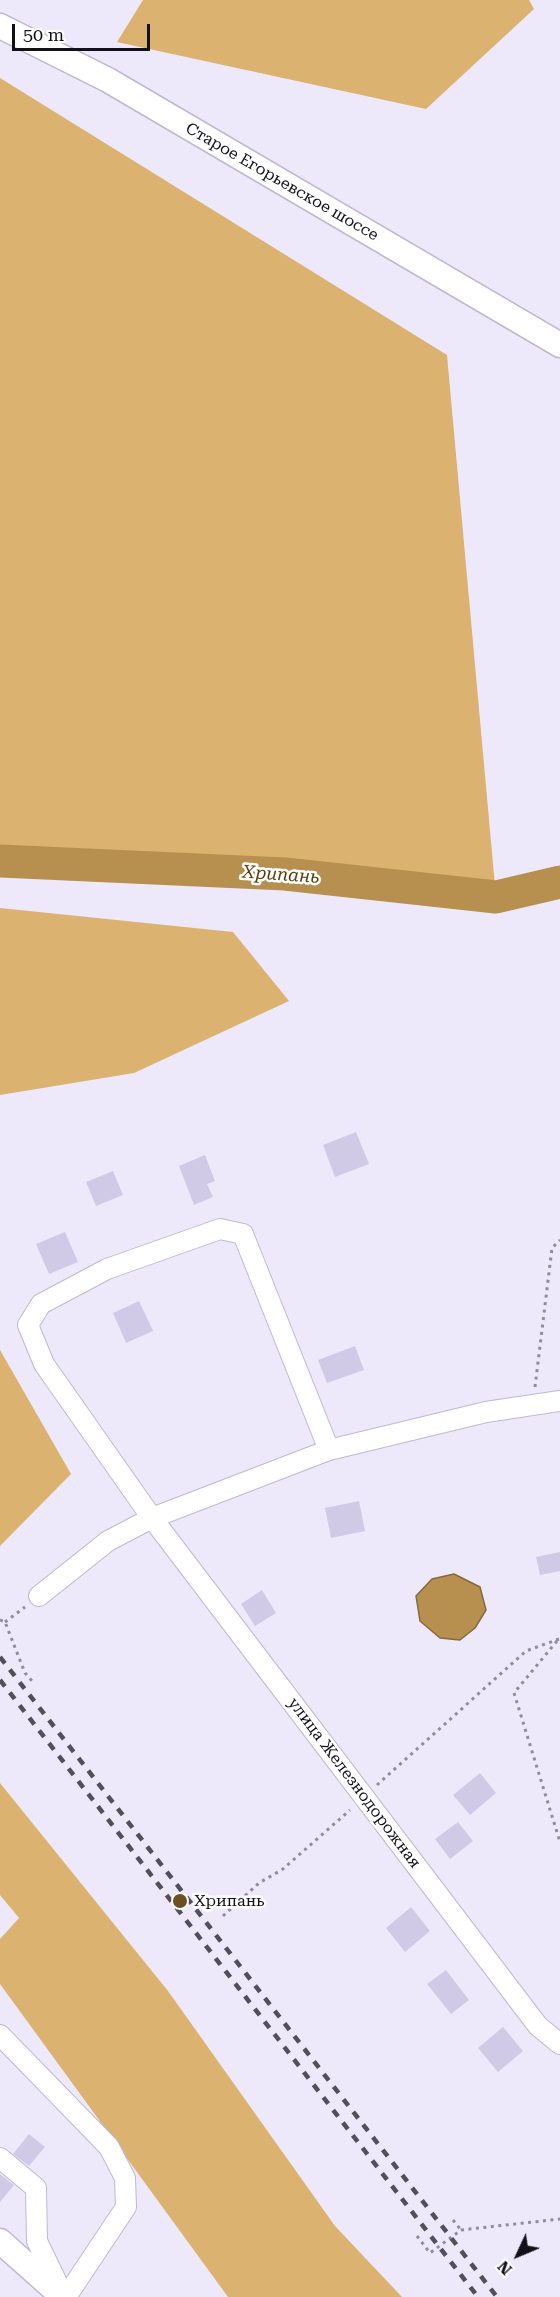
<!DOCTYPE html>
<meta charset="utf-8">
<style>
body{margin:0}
#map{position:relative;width:560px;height:2297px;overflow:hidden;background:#ede9fa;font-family:"Roboto Serif",serif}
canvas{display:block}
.north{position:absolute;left:488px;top:2225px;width:60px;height:60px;-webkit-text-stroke:4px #fff;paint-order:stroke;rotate:226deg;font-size:16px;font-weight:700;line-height:24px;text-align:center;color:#121019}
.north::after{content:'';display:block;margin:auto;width:21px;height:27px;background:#121019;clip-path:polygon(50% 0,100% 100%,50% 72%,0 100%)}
.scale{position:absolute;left:12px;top:24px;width:138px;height:27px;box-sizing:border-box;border:3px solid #121019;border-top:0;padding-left:8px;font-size:18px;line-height:21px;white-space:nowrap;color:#121019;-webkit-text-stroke:4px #fff;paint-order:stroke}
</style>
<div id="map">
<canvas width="560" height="2297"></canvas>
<div class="north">N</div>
<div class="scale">50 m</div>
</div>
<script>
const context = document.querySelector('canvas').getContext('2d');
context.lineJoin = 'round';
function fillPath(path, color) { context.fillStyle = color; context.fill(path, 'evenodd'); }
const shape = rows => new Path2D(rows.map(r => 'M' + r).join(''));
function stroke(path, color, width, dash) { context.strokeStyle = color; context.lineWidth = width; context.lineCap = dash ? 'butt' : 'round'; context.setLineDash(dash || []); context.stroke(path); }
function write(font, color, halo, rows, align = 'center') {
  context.font = font + ' "Roboto Serif",serif'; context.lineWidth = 5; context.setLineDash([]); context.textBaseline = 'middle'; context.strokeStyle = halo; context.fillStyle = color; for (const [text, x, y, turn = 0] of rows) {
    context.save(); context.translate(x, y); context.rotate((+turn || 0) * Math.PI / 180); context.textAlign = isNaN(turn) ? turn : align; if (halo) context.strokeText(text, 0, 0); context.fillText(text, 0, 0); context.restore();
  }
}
fillPath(shape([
 [143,0,529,0,534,9,426,109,117,42],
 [0,78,447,355,496,897,285,874,0,861],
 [0,908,233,932,289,1001,134,1073,0,1095],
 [0,1350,71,1474,0,1546],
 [0,1783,168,1991,335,2226,402,2297,228,2297,0,1984,0,1939,19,1918,0,1895]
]), '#dbb270');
const water = shape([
 [454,1574,480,1587,486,1610,475,1628,460,1640,440,1638,420,1621,416,1596,432,1579,454,1574]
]);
fillPath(water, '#b78f4e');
stroke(water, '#86693e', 1.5);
stroke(shape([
 [0,861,285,874,496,897,560,882]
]), '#b78f4e', 33);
fillPath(shape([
 [356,1132,369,1164,335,1177,323,1145],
 [205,1155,215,1181,207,1184,213,1197,194,1205,179,1166],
 [113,1171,123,1195,96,1206,86,1182],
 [65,1232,78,1262,49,1274,36,1244],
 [139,1301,153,1331,126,1343,113,1313],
 [355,1346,364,1370,327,1383,318,1360],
 [359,1501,365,1531,331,1538,325,1508],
 [560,1552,560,1571,540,1575,536,1557],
 [262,1590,276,1613,255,1626,241,1604],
 [480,1773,496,1793,470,1815,453,1795],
 [458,1822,473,1841,450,1859,435,1839],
 [411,1907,430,1931,405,1952,386,1928],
 [446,1970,469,2000,451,2014,427,1984],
 [503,2027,523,2051,498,2072,478,2048],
 [29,2134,45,2147,29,2166,13,2154],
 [0,2174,14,2185,0,2202]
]), '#d1cae6');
const minor = shape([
 [329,1450,243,1234,220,1229,107,1269,41,1304,28,1325,44,1364,152,1518,538,2026,560,2044],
 [39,1596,108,1541,152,1518,329,1450,486,1412,560,1401],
 [0,2035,109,2147,125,2178,126,2207,66,2297],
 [0,2158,36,2188,37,2241,63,2295]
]);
const major = shape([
 [0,26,108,80,560,345],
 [0,2241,63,2297]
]);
stroke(minor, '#bfb8d4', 22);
stroke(major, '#bfb8d4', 27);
stroke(shape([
 [535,1387,552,1248,560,1240],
 [0,1620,5,1622,25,1673,33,1682],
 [5,1622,25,1607],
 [557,1641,514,1693,560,1842],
 [377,1785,526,1651,559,1639],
 [223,1916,259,1883,283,1869,350,1810],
 [453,2220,461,2230],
 [417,2236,430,2253,461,2230,560,2219]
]), '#908c9a', 3, [3, 4.5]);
stroke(minor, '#fff', 20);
stroke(major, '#fff', 24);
stroke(shape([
 [0,1657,497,2297],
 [0,1680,478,2297]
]), '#524f5b', 4.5, [8, 8]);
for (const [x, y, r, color] of [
 [180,1901,8,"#6b5022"]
]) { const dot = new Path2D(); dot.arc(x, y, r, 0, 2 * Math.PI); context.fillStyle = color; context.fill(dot); stroke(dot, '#fff', 2); }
write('16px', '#121019', '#fff', [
 ["Старое Егорьевское шоссе",282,182,30],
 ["улица Железнодорожная",354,1783,53]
]);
write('16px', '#121019', '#fff', [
 ["Хрипань",194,1901]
], 'left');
write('italic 18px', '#583d06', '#fff', [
 ["Хрипань",281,875,4]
]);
</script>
